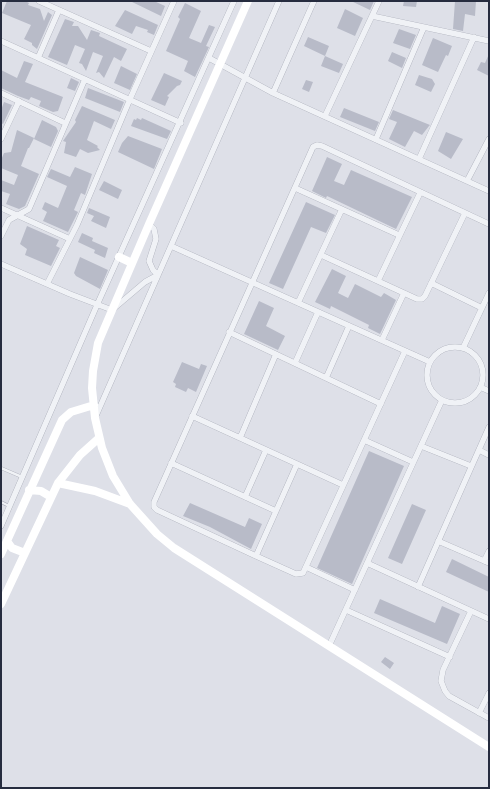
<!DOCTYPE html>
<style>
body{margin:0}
#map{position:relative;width:490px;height:789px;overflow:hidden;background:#dee0e8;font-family:"Work Sans",sans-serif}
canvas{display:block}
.frame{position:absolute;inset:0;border:2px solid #262c3f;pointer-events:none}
</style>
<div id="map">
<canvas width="490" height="789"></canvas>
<div class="frame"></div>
</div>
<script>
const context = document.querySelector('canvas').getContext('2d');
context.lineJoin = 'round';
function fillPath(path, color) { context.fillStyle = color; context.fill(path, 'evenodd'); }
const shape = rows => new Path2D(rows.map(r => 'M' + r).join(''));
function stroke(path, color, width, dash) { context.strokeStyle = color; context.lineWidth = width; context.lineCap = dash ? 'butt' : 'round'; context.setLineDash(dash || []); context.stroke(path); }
fillPath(shape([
 [7,1,25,1,29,3,28,5,40,9,44,21,48,12,52,15,37,49,32,45,32,43,24,39,31,25,2,13],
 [130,1,154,1,165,6,161,16],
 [351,1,374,1,370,10],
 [404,1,417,1,416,7,403,6],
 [455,1,476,1,475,16,465,14,463,31,453,29],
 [185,3,201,11,189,38,201,43,209,25,215,27,206,46,209,47,195,77,184,71,188,61,166,51,180,19,178,17],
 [345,9,363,18,355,36,337,28],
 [125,10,158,25,154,35,147,32,148,30,136,26,132,34,115,26],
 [65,19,74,22,72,26,78,26,87,40,91,30,100,33,99,36,127,49,121,61,114,57,104,78,99,72,96,73,103,56,93,52,86,71,82,64,79,63,85,49,75,45,67,65,48,57],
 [399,29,416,35,410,49,393,43],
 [308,37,329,46,325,56,304,46],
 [433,38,452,46,448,56,446,55,438,72,422,65],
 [392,52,406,58,402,68,388,61],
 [489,54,489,76,477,70,481,62,485,63],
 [325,56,343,64,339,73,321,66],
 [24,61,33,64,25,82,63,97,58,111,53,112,39,106,41,101,31,97,29,100,18,96,1,88,1,70,17,78],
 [121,66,137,74,130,90,114,83],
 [164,73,182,81,180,85,177,86,167,96,169,97,165,106,151,100],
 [419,75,432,79,435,84,431,92,415,85],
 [71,78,79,82,75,91,67,88],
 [306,80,313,82,309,92,302,89],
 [88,88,124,102,120,112,85,98],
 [4,102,12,105,3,124,1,123,1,110],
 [82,106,115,120,111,129,94,121,87,140,98,146,97,147,100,150,88,153,80,149,76,157,64,153,66,142,63,141,76,122,75,120],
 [344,108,379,122,375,131,340,117],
 [393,110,430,125,429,126,422,135,414,131,405,147,389,139,397,122,389,119],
 [137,118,141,120,142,118,171,131,167,139,131,126,134,119,136,120],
 [42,120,56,127,58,131,51,147,34,139],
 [17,130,34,138,29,148,28,148,21,166,39,174,25,206,19,209,6,204,10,194,1,191,1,180,14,185,18,175,1,168,1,160,4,153,11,152],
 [446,132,463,139,451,159,438,151],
 [128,136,162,149,154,169,118,152,122,143],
 [327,157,342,164,334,181,344,185,351,170,412,197,396,229,327,196,326,198,312,191],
 [75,167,92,174,85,195,81,193,74,210,78,212,68,232,43,221,47,212,42,209,45,202,58,208,67,186,47,177,51,169,70,177],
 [104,181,122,190,118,199,99,190],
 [306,202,335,215,326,233,311,227,283,289,269,283],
 [89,208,110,217,106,228,91,221,94,216,87,213],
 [27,226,59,240,56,246,60,248,51,266,25,255,27,249,20,244],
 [82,233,93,238,92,241,108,248,105,258,94,253,95,250,78,242],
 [80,257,108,270,100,289,76,276,74,273],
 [332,269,346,276,338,293,348,298,355,284,381,297,384,293,396,300,380,334,368,328,369,325,331,306,330,309,315,302],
 [259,301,274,308,266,326,285,336,278,350,244,334],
 [182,362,199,369,201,364,207,366,196,392,188,388,186,392,175,387,176,384,173,382],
 [369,451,404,466,352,584,317,568],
 [190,503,245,527,249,518,262,524,251,549,210,527,183,516],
 [412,504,426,510,402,564,388,558],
 [452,559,489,577,489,592,446,572],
 [380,599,435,623,442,606,460,614,447,644,374,613],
 [385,657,394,663,390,669,381,662]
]), '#b8bbc8');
const service = shape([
 [1,468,22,477],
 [1,502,9,506]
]);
const minor = shape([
 [39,1,151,51],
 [372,16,489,41],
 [1,41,181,123],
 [38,58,59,10],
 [209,58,273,93,489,191],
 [1,93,65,123],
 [273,93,314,1],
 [325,116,379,1],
 [1,139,19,101],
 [376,139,424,27],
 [419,159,474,37],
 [467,181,489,139],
 [295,188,399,235],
 [1,208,70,239],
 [1,236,9,220,29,209,85,79],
 [171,246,430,362],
 [321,255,417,299,422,299,425,296,465,213],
 [1,264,70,294,112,310,145,282,158,275,153,270,149,261,156,239,154,229,149,224],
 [378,281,420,193],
 [431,283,482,308],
 [47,284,77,225,130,99,174,1],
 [298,303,342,209],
 [229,332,381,404],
 [382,340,404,293],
 '427 375a28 28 0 1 1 56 0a28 28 0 1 1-56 0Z',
 [463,348,489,293],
 [405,351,303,573,296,574,256,556,157,510,154,507,154,502,313,147,317,145,322,146,489,224],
 [295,363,318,312],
 [326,378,349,326],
 [480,387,489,391],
 [192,416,343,485],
 [95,418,279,1],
 [240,438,276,354],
 [364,440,413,462],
 [421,446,471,466],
 [479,450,489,455],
 [171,463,276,511],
 [245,497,266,450],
 [1,526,97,305,234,1],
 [438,541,489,563],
 [256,556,297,464],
 [484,561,489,551],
 [367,563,489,619],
 [306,567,355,590],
 [418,587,489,427],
 [346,610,450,657],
 [471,611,443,670,441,681,445,691,449,696,489,718],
 [329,646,442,400],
 [479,713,489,693]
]);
stroke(service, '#a3a6b2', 3.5);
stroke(minor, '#a3a6b2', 6);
stroke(service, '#f0f2f6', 2.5);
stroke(minor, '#f0f2f6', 5.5);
stroke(shape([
 [248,1,149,224,98,343,93,371,92,388,95,418,102,448,113,476,130,504,157,534,174,548,489,747],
 [119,257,132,263],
 [58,483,95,491,130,504],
 [29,490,41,491,51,497],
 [7,541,12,548,25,553],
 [1,554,62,420,71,412,94,405],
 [1,604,58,483,80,455,99,438]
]), '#fff', 8);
</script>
